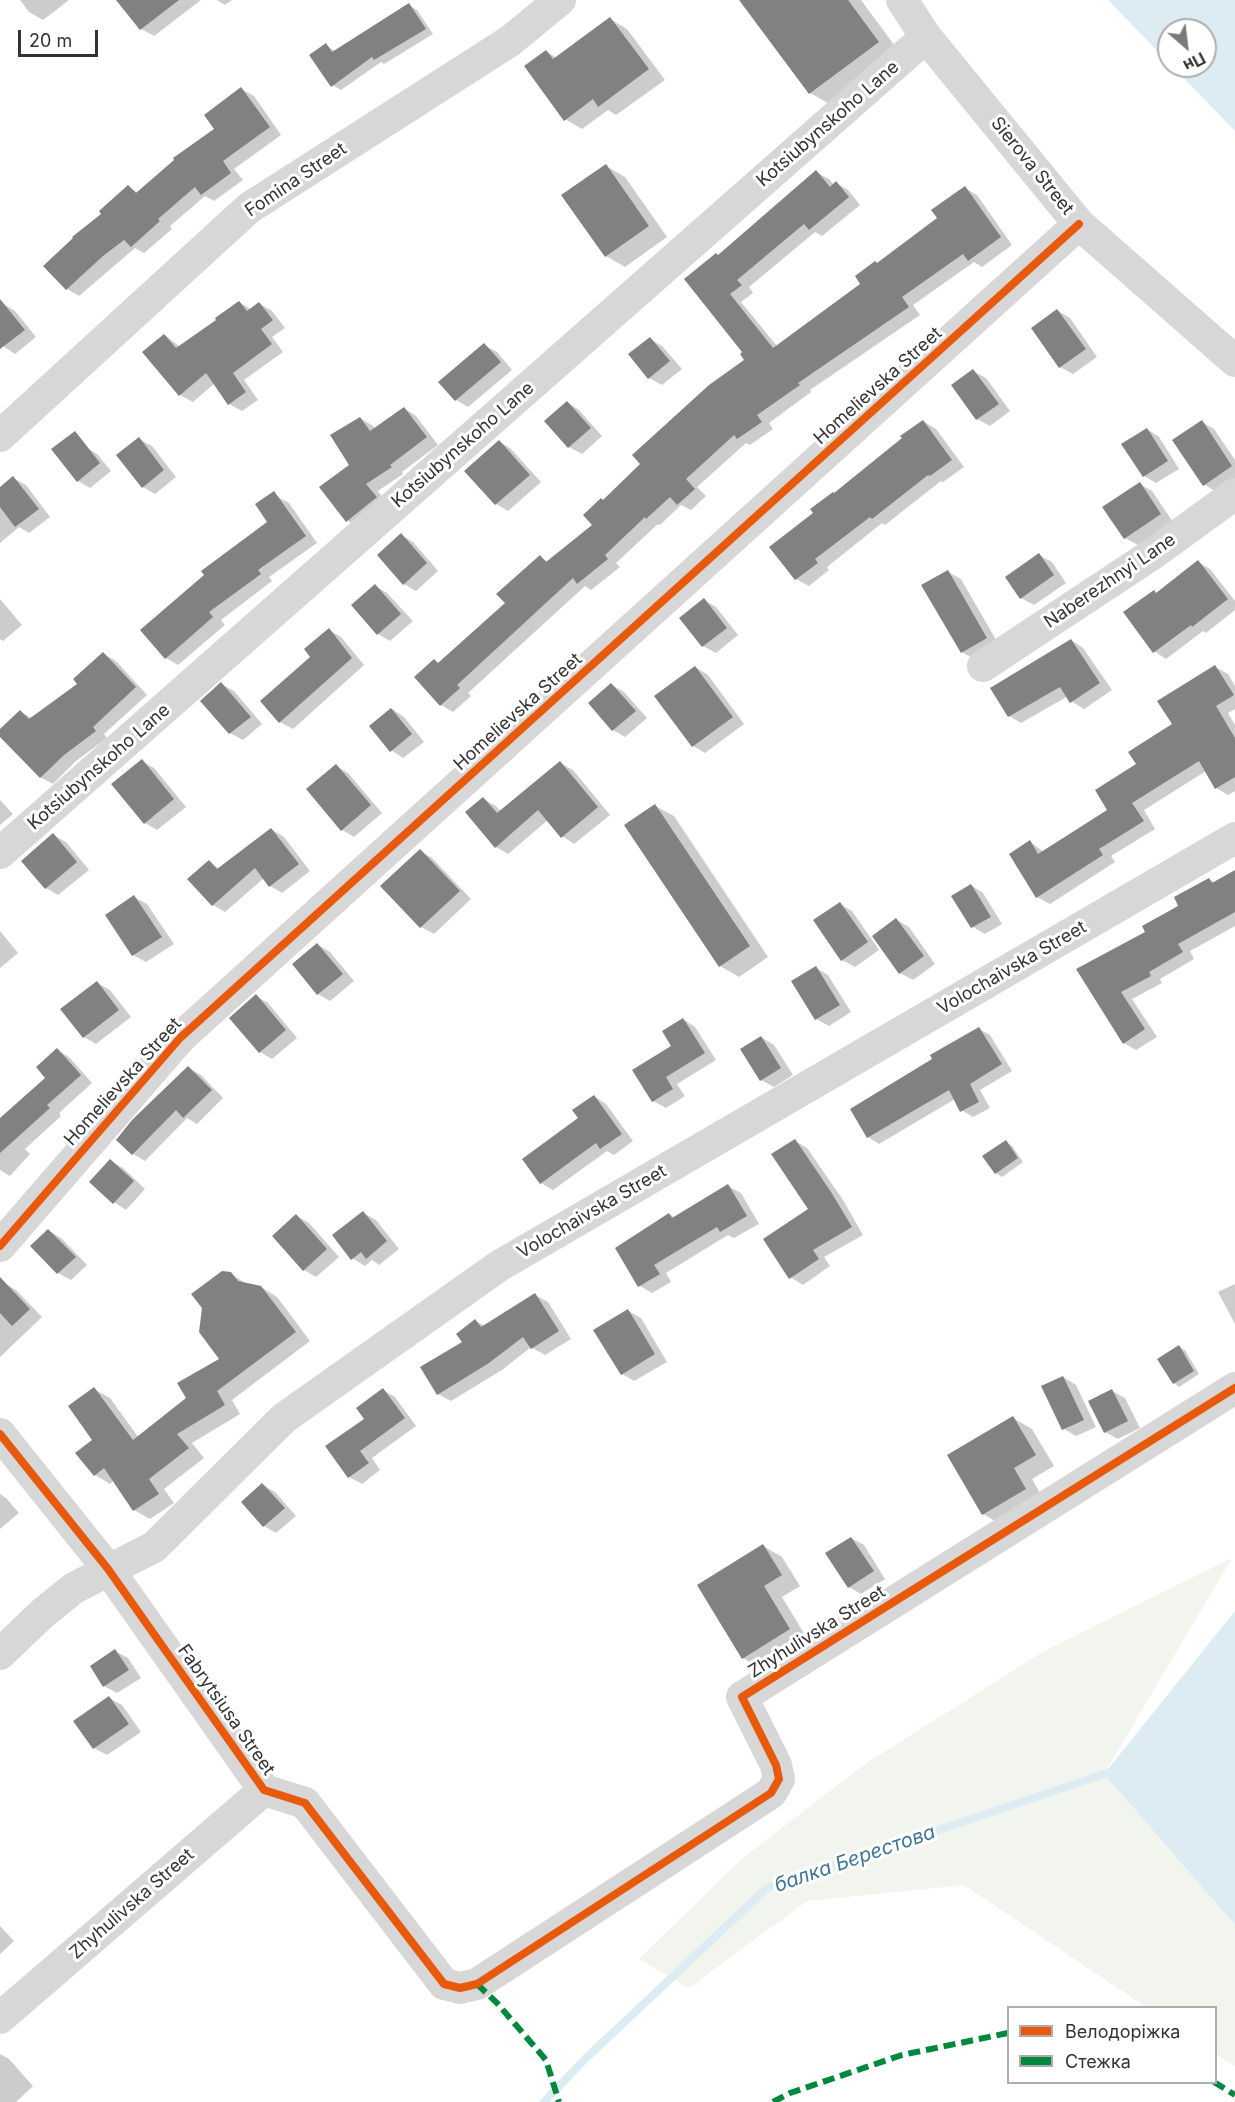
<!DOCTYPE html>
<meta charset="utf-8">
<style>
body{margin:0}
#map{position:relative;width:1235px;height:2102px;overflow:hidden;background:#fff;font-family:Inter,sans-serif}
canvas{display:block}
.legend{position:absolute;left:1007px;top:2006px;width:210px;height:78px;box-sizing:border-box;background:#fff;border:2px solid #adadad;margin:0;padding:8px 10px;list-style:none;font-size:18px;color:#333}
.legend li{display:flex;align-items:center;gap:12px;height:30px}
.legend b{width:30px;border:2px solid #adadad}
.north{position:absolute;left:1157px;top:18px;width:60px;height:60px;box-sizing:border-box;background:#fff;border:2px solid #adadad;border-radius:50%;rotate:152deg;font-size:16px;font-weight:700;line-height:24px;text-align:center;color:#333}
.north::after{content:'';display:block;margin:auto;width:21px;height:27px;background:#7a7a7a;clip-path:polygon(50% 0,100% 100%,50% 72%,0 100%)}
.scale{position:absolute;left:18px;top:30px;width:80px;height:27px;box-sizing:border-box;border:3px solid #333;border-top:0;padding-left:8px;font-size:18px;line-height:21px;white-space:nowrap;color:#333;-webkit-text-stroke:4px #fff;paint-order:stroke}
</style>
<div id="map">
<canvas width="1235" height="2102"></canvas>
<ul class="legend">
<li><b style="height:8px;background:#e8590c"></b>Велодоріжка</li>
<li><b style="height:8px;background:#00873e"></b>Стежка</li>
</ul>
<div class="north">Пн</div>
<div class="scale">20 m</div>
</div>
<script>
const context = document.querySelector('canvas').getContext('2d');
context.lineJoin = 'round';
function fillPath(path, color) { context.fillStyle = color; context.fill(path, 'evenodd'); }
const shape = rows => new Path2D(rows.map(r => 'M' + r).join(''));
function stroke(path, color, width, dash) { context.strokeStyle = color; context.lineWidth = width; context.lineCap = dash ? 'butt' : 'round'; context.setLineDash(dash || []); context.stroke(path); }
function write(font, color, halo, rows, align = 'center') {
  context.font = font + ' Inter,sans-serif'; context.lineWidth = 6; context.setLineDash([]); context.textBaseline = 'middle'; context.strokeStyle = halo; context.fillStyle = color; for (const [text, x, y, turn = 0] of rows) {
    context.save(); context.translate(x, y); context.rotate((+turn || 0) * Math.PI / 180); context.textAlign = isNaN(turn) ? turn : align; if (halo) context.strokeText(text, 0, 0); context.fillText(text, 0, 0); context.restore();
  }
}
fillPath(shape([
 [1232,1558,1104,1774,1235,1925,1235,2067,1216,2054,1216,2008,1146,2007,964,1885,807,1901,689,1988,639,1959,745,1856,868,1762,1046,1650]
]), '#f1f5ed');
fillPath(shape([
 [1108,0,1235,0,1235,131,1172,66,1205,66,1205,30,1169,30,1169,63],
 [1235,1611,1235,1925,1104,1774]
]), '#ddebf3');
fillPath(shape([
 [20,0,69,0,43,20,29,12],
 [121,0,201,0,154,36,141,29,119,1],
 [217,0,232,0,225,5],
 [741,0,861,0,903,57,835,107,810,93],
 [409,5,417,10,433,34,384,64,381,62,341,90,332,85,326,45,336,52],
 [610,19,627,29,665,80,616,115,608,110,582,129,565,119,546,51,557,58],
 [241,89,254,96,281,135,234,169,243,180,214,201,205,196,170,226,172,229,144,253,135,248,79,296,67,289,103,214,129,187,138,193,216,129],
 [606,166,625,177,667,237,625,267,606,256],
 [816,172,829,179,834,185,836,183,848,190,860,205,822,236,815,232,749,287,753,293,741,302,777,346,862,284,878,264,939,219,965,188,977,195,1012,245,982,267,974,262,913,305,920,315,810,390,811,392,769,423,773,429,750,445,746,443,697,487,706,496,691,510,681,505,660,525,658,524,616,563,620,567,591,590,585,586,468,693,471,696,453,712,441,705,440,664,507,604,540,557,549,562,594,525,603,501,746,360,718,256],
 [239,302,252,310,260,304,272,311,285,328,272,337,283,352,244,380,258,400,242,411,229,404,215,383,193,402,180,395,165,335,180,347,218,320],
 [2,303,15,311,36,337,15,354,0,344,0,305],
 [1057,310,1070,318,1097,357,1073,374,1060,367,1033,328],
 [650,339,662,346,682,369,662,385,649,378,630,355],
 [484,345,497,352,512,370,468,407,456,400],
 [973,371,986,378,1010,411,990,426,977,419],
 [567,402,579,410,602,436,582,454,569,447],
 [404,408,416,416,438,445,402,472,403,474,378,491,388,505,359,528,347,520,351,465,360,418,373,426,375,429],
 [923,421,936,429,964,467,943,482,941,481,885,525,882,523,827,567,829,570,809,586,796,579,771,547,815,513],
 [1202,422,1214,429,1235,460,1235,479,1216,492,1204,484],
 [1147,429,1159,437,1179,469,1156,483,1144,476],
 [139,439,152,446,176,477,155,494,143,487],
 [499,441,511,449,541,482,508,511,496,504],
 [86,447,98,455,111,471,90,488,78,481],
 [13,478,26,485,50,517,29,533,19,527,0,543,0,489],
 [1140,484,1152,491,1173,522,1138,545,1125,538],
 [276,496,289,503,317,543,269,577,272,581,221,620,225,625,178,665,166,658,269,522],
 [401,535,413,542,438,571,416,591,404,584],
 [1039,555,1052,562,1066,583,1034,605,1021,598],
 [1198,562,1210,569,1235,601,1235,610,1206,633,1203,631,1166,659,1154,651,1154,591,1158,594],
 [948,572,961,579,999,645,974,659,962,652],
 [375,586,387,593,413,621,390,641,378,634],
 [0,599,22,625,3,641,0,639],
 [704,600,716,607,738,635,716,653,703,646,681,618],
 [329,630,341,637,364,665,293,729,280,722,262,701,313,657],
 [1071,640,1083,648,1112,690,1084,709,1071,701,1068,696,1021,723,1009,716],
 [103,654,116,661,147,695,104,734,107,738,76,761,53,784,40,777,0,735,0,731,20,712,32,718,79,684],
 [695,667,708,675,744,724,705,753,693,746],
 [1215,667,1228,674,1235,686,1235,709,1228,713,1235,725,1235,791,1228,795,1216,788,1206,771,1144,810,1155,829,1111,856,1115,862,1050,904,1037,897,1011,854,1030,842,1044,852,1109,811,1138,765,1174,725],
 [221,684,234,691,262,724,243,740,230,733,202,701],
 [612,685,624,692,647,718,625,737,613,730,590,703],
 [392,709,404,717,424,742,403,758,391,750],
 [142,761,154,768,186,807,157,830,145,823],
 [560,763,573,770,610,815,574,844,562,836,548,820,508,854,496,847,483,799,496,806,501,812],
 [336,766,348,773,382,813,354,837,342,830],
 [0,800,13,814,0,825],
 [655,806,674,816,768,957,739,977,720,966,626,825],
 [271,829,284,837,310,871,282,893,270,886,264,878,225,912,213,905,209,862,220,869],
 [53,835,66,842,89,870,58,895,46,888],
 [420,851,432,858,471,899,434,934,421,927,382,886],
 [1235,872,1235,926,1190,951,1194,959,1160,979,1162,983,1132,999,1157,1037,1136,1050,1124,1043,1079,970,1147,932,1180,906,1209,879,1215,883],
 [971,885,983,893,1002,924,985,934,973,927,953,897],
 [134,897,147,904,174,944,146,962,133,955,107,915],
 [840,904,852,911,879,950,855,967,842,960],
 [897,920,909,927,935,964,913,980,900,973,874,937],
 [0,931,18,953,0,968],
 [318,945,330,952,354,981,330,1001,318,994],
 [816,968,828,975,851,1012,829,1026,816,1019],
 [97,983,110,990,131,1017,96,1044,84,1037],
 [256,996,268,1003,297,1038,272,1059,260,1052],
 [683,1019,695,1027,716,1060,677,1084,685,1096,666,1108,653,1101],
 [979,1029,990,1035,1012,1071,980,1090,990,1108,973,1117,961,1110,955,1099,879,1144,868,1137,934,1059],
 [761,1037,774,1045,793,1075,774,1087,761,1080],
 [57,1050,69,1057,92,1083,59,1113,61,1116,25,1149,30,1154,10,1176,0,1170,0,1120,47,1078],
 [189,1068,201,1075,223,1098,197,1124,187,1118,145,1161,133,1154,118,1140],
 [594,1096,606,1104,633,1141,614,1155,607,1151,553,1190,541,1183],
 [795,1141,807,1148,843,1200,863,1235,824,1257,830,1266,803,1285,790,1277,810,1209],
 [1006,1142,1012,1146,1023,1162,1002,1177,996,1173],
 [110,1161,123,1168,145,1189,126,1210,114,1202],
 [728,1186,741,1193,759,1224,734,1238,728,1235,666,1273,671,1282,652,1293,640,1286,617,1248,669,1214,675,1218],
 [363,1213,376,1220,399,1249,379,1265,372,1260,365,1266,352,1258],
 [297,1216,309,1223,339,1257,316,1277,304,1270],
 [49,1231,61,1238,87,1265,71,1280,58,1273,33,1246],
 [230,1273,248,1285,261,1287,277,1297,310,1341,232,1400,240,1414,192,1443,204,1458,164,1489,174,1503,150,1519,134,1510,114,1480,110,1484,95,1475,94,1389,110,1398,139,1438,188,1399,221,1359],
 [4,1283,16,1290,42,1317,0,1357,0,1286],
 [1235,1284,1235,1324,1218,1292],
 [535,1295,548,1302,571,1339,545,1355,531,1347,502,1370,451,1401,438,1394,475,1321,485,1326],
 [628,1311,641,1318,667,1362,634,1381,622,1374],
 [1179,1347,1185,1350,1199,1374,1179,1387,1174,1383],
 [1063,1377,1076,1385,1096,1427,1076,1436,1064,1429],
 [383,1390,395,1397,416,1426,372,1458,380,1470,362,1484,349,1477,366,1419],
 [1112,1391,1125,1398,1140,1428,1118,1439,1105,1432],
 [1013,1418,1032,1429,1054,1466,1032,1479,1044,1500,1002,1525,983,1514],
 [263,1485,275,1492,296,1516,276,1533,264,1526],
 [0,1494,6,1498,19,1513,0,1529],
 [851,1538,864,1545,885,1579,861,1594,849,1587],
 [763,1546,782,1557,800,1586,782,1597,808,1640,762,1669,743,1658],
 [115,1651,128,1658,141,1678,117,1693,104,1686],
 [109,1698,122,1705,141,1732,107,1755,94,1748,75,1721],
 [0,1926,14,1941,0,1954],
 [0,2054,9,2059,33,2086,16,2102,0,2102]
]), '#0003');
stroke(shape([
 [544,2102,585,2059,767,1888,1113,1771]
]), '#ddebf3', 8);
fillPath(shape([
 [116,0,179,0,140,30],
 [739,0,848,0,879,42,809,94],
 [409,3,426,29,374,60,372,57,331,87,309,55,326,43,332,52],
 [610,17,649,69,598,107,593,99,564,121,524,66,546,50,553,59],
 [241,87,270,127,223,161,231,173,201,195,195,187,158,219,160,221,131,247,124,240,103,256,66,290,43,266,73,238,72,237,101,214,99,211,128,185,136,193,174,160,173,158,214,129,204,115],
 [606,164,649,226,605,257,561,195],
 [816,170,830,187,836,181,849,197,809,230,804,224,737,280,742,285,730,294,773,348,860,284,855,276,875,261,877,263,937,218,931,210,965,186,1001,237,968,261,963,254,902,297,909,307,798,383,800,385,757,415,762,422,737,439,734,435,686,479,695,489,677,505,670,497,646,519,645,517,605,555,608,559,577,584,573,578,457,685,460,688,440,706,414,677,434,659,438,663,505,603,496,594,540,555,546,562,592,525,583,515,601,498,603,500,640,464,632,455,709,385,744,360,740,354,742,352,684,279,716,253,718,255],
 [0,299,25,330,0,349],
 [239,301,247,311,259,302,273,320,261,329,272,344,233,373,246,392,228,405,206,373,179,396,142,352,164,334,176,348,216,320,215,318],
 [1057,309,1086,349,1059,368,1031,328],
 [650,337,670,361,648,379,628,354],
 [484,343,501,362,455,401,438,382],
 [973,369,999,404,976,420,951,385],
 [567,401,591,428,568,448,544,421],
 [404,407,427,437,390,465,392,467,366,484,377,497,346,522,319,487,349,465,330,435,360,417,370,431],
 [923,420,952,460,930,476,928,475,872,519,870,517,815,559,818,563,795,580,769,547,813,513,810,509,833,492,834,493,902,438,900,436],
 [1202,420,1232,466,1203,486,1172,440],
 [1147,428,1168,461,1143,477,1121,444],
 [75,431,100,463,77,482,51,449],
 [139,437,164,470,142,488,116,455],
 [499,440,530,475,495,505,464,471],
 [13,476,39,509,15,527,0,507,0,487],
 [1140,482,1161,514,1124,539,1102,507],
 [274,491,306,536,258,570,261,574,209,612,213,617,165,659,140,630,204,575,201,571,267,522,255,504],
 [401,533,427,563,403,585,377,555],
 [1039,553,1054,575,1020,599,1005,577],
 [1198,560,1228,599,1192,627,1191,625,1153,653,1123,612,1154,590,1156,593],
 [948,570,987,638,961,653,921,585],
 [375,584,401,614,377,635,351,605],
 [704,598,727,628,702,647,679,618],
 [329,628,352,658,279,723,260,701,310,657,304,649],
 [1071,639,1100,683,1070,703,1060,687,1008,717,990,688],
 [103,652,136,687,93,727,96,731,64,755,40,778,0,737,0,729,20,710,29,719,77,684,73,679],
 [1215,665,1234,695,1216,706,1235,738,1235,777,1215,789,1199,761,1132,803,1144,821,1099,849,1103,855,1036,898,1009,854,1030,840,1038,854,1107,810,1095,790,1136,764,1128,752,1172,724,1157,701],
 [695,666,733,717,692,747,654,696],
 [221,682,251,717,229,734,200,701],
 [611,683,636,711,612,731,588,703],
 [391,708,412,734,390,752,369,726],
 [142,759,174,799,144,824,111,784],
 [560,761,598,807,561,838,538,810,495,848,465,812,483,797,497,813],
 [336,764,371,805,341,831,306,789],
 [655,804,750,946,719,967,624,825],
 [271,828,299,864,269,887,255,868,212,906,187,879,209,860,217,869],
 [53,833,77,862,45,889,21,861],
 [420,849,460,891,420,928,380,886],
 [1235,870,1235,912,1178,944,1183,952,1149,972,1151,976,1121,992,1145,1029,1123,1044,1076,969,1145,932,1142,926,1178,906,1174,897,1209,878,1212,883],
 [971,884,991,917,971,928,951,896],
 [134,895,162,937,132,956,105,915],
 [840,902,868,942,841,961,813,920],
 [896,918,924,956,899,974,872,936],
 [317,943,343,974,317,995,292,964],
 [816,966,840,1005,815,1020,791,981],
 [97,981,119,1010,83,1038,60,1009],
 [256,994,286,1030,259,1053,229,1018],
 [683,1018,705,1053,666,1077,673,1089,652,1102,632,1070,671,1046,662,1031],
 [979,1027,1002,1064,970,1084,979,1102,960,1112,949,1090,867,1138,850,1109,932,1059,930,1055],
 [761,1036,781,1068,760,1081,740,1049],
 [57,1048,81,1075,47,1105,50,1108,0,1153,0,1118,45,1078,36,1067],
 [188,1066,212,1090,183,1118,176,1110,132,1155,116,1140,132,1120],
 [594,1095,622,1134,600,1149,596,1143,540,1184,522,1159,578,1118,572,1110],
 [795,1139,831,1192,852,1227,813,1250,819,1259,789,1279,763,1239,808,1209,771,1154],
 [1006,1140,1018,1158,995,1174,982,1156],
 [110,1159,134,1181,113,1204,89,1182],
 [728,1184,747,1216,720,1232,717,1227,654,1265,660,1274,638,1287,615,1248,669,1213,672,1218],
 [363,1211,387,1241,366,1259,361,1252,351,1260,332,1235],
 [296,1214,327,1249,303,1271,272,1236],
 [48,1229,76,1257,57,1274,30,1246],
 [222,1271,231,1272,238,1281,261,1286,296,1332,217,1391,225,1405,177,1434,189,1448,149,1479,159,1494,133,1511,104,1468,94,1476,75,1453,92,1440,68,1406,94,1387,133,1440,186,1398,177,1383,219,1359,199,1332,202,1308,191,1294],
 [0,1277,30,1309,12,1326,0,1313],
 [535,1293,559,1331,531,1349,523,1337,489,1363,437,1395,420,1367,462,1342,456,1334,475,1319,481,1327],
 [628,1309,655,1354,621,1375,593,1330],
 [1179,1345,1194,1371,1173,1384,1157,1359],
 [1063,1376,1084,1420,1062,1430,1041,1386],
 [383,1388,405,1418,360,1451,369,1463,348,1478,325,1446,364,1419,356,1408],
 [1112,1389,1128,1421,1104,1433,1088,1401],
 [1013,1416,1036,1455,1014,1468,1026,1489,982,1515,947,1455],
 [262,1483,285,1508,263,1527,241,1502],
 [851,1537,874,1571,848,1588,825,1553],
 [763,1544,782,1575,764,1586,790,1629,742,1659,697,1585],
 [115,1649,129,1670,103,1687,90,1666],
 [109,1696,129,1724,93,1749,73,1721]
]), '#818181');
stroke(shape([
 [902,0,926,37,1079,224,1235,361],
 [0,436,249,208,510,41,560,0],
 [983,666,1151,555,1235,494],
 [0,853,926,37],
 [0,1246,180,1038,1079,224],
 [0,1434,108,1569,264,1790,305,1803,444,1984,460,1988,477,1984,771,1793,779,1779,776,1765,742,1697,1235,1388],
 [0,1654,43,1613,74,1588,154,1547,284,1418,499,1266,1235,838],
 [0,2018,264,1790]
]), '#d7d7d7', 32);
stroke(shape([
 [477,1984,497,2003,546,2060,559,2102],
 [1214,2082,1235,2095],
 [773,2102,790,2093,902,2055,1008,2033]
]), '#00873e', 6, [12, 6]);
stroke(shape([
 [0,1246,180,1038,1079,224],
 [0,1434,108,1569,264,1790,305,1803,444,1984,460,1988,477,1984,771,1793,779,1779,776,1765,742,1697,1235,1388]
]), '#e8590c', 8);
write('18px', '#333', '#fff', [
 ["Kotsiubynskoho Lane",828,124,-41],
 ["Sierova Street",1032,166,51],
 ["Fomina Street",296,180,-34],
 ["Homelievska Street",878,386,-42],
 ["Kotsiubynskoho Lane",463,445,-41],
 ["Naberezhnyi Lane",1110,581,-34],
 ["Homelievska Street",518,712,-42],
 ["Kotsiubynskoho Lane",99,767,-41],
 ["Volochaivska Street",1012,968,-30],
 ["Homelievska Street",123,1082,-48],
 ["Volochaivska Street",592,1212,-30],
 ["Zhyhulivska Street",817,1632,-32],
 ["Fabrytsiusa Street",226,1710,55],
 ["Zhyhulivska Street",132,1904,-41]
]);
write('italic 20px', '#3f7597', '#fff', [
 ["балка Берестова",855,1859,-19]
]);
</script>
